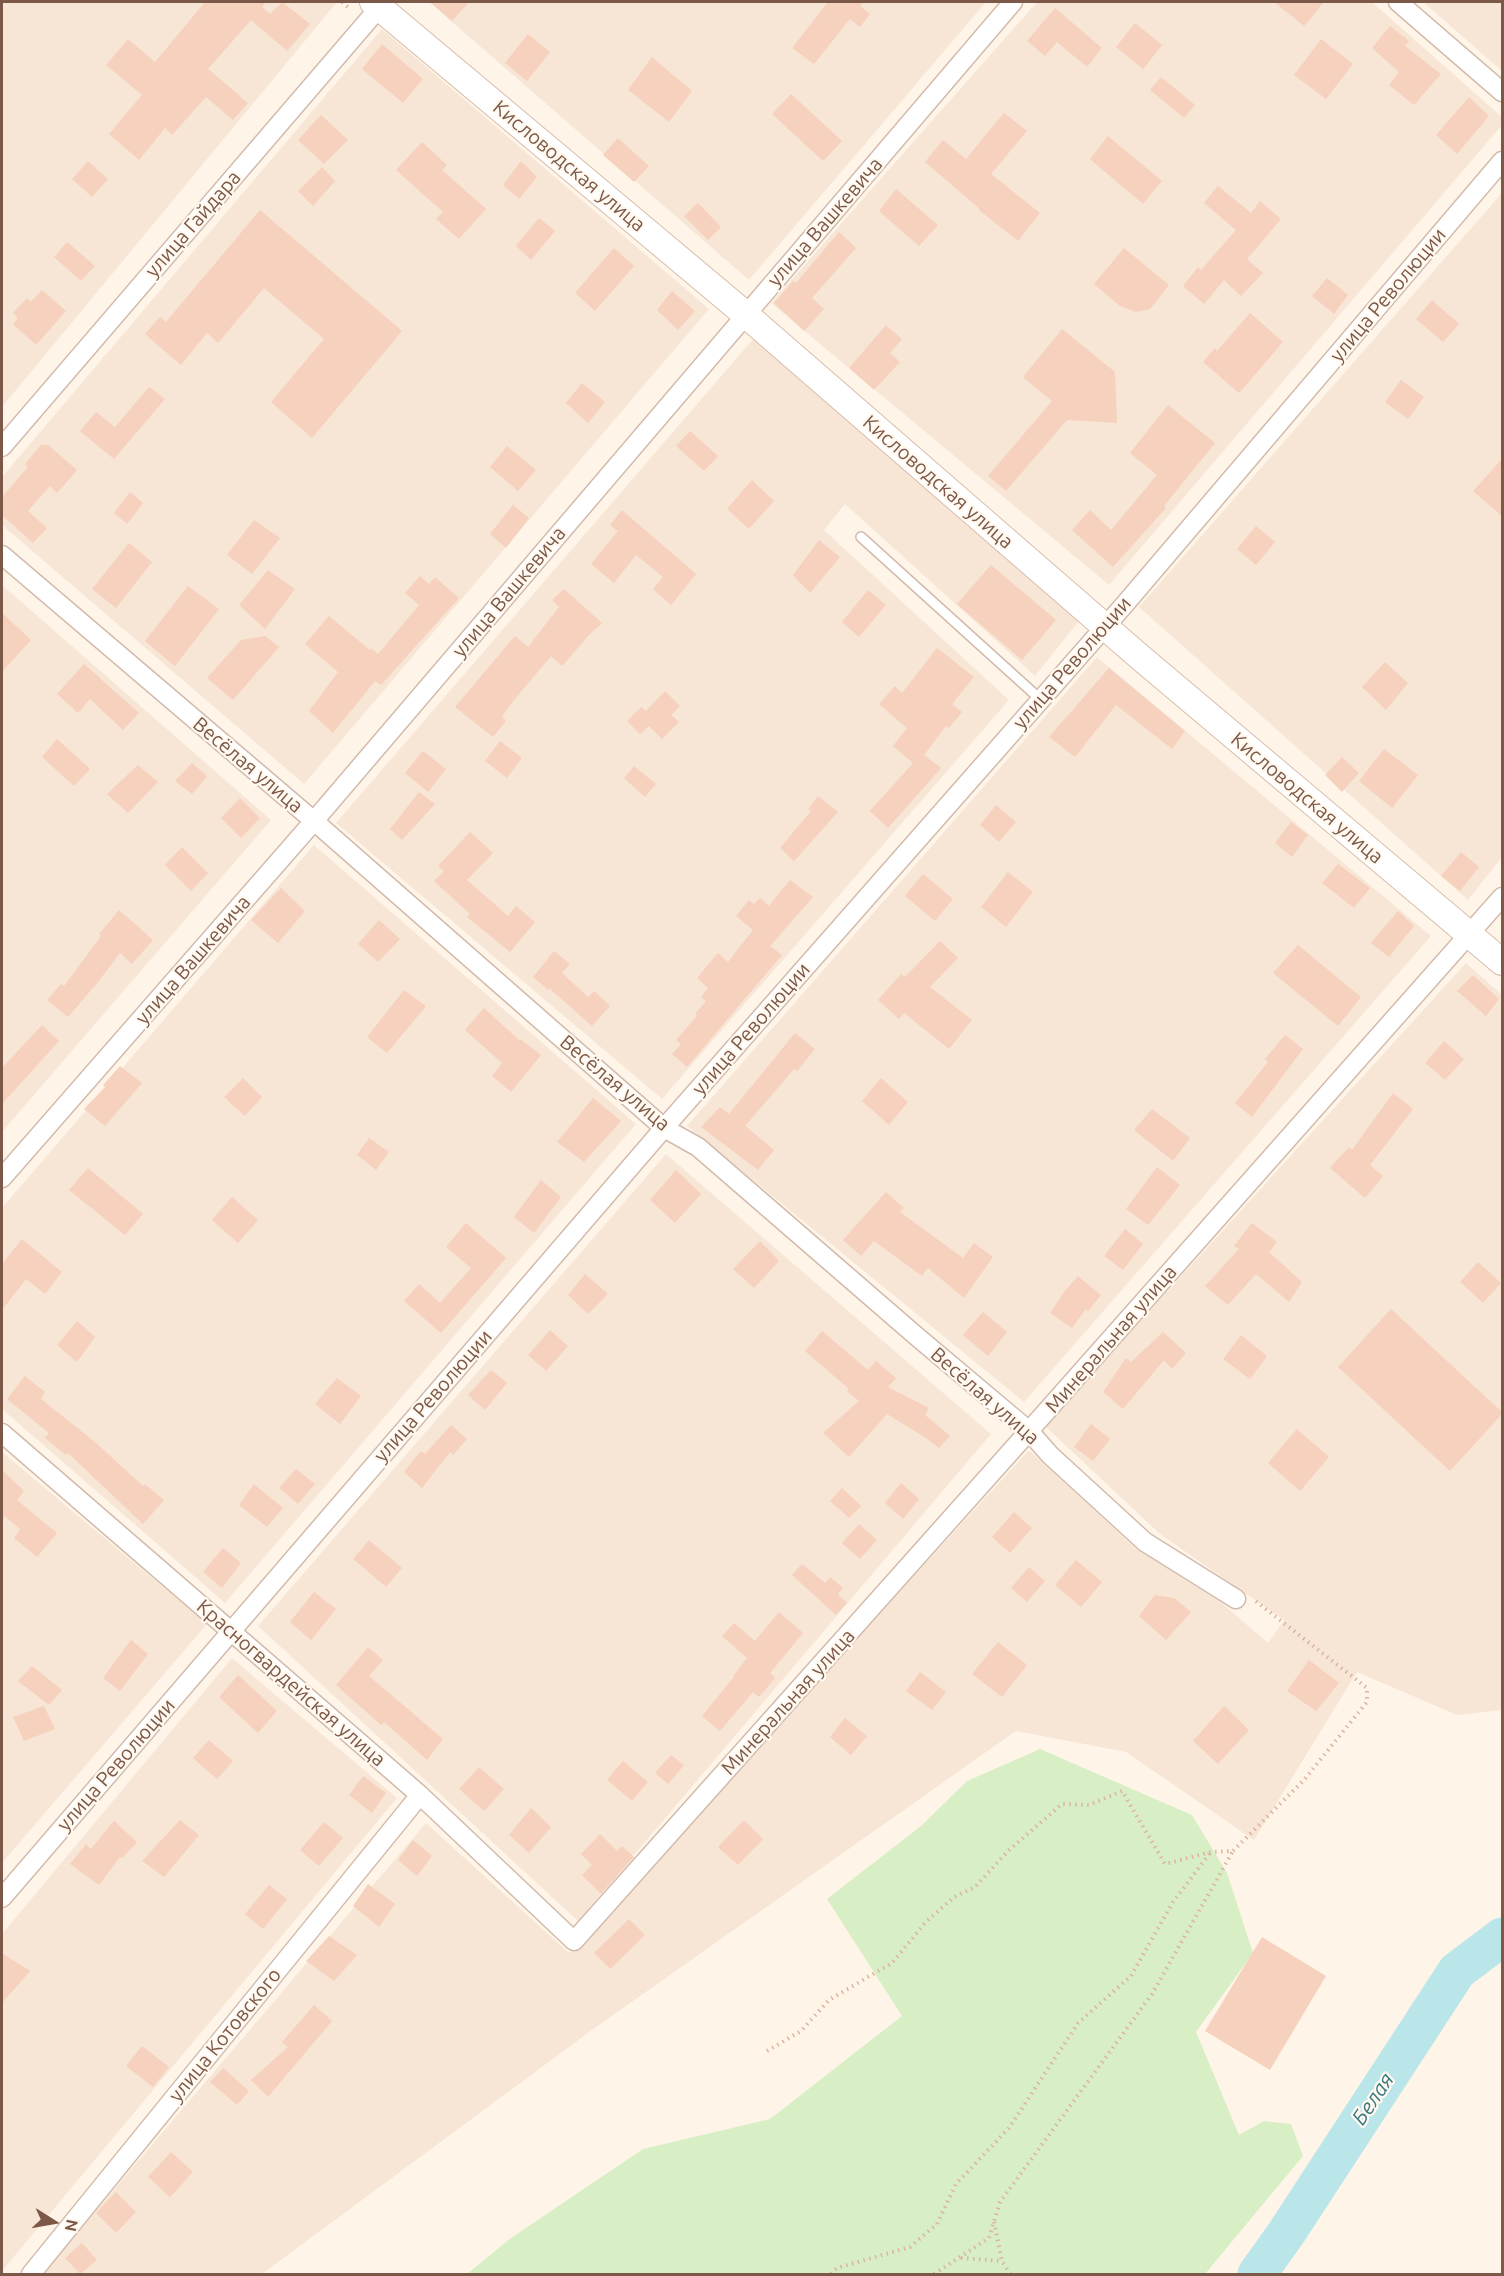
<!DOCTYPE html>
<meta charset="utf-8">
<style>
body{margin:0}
#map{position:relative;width:1504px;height:2276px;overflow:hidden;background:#fef5e8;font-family:Ubuntu,sans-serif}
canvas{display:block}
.frame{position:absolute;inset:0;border:3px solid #7c5849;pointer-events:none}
.north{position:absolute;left:24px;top:2192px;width:60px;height:60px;-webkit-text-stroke:4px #fff9f0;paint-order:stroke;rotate:101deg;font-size:16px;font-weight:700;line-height:24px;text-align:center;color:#7c5849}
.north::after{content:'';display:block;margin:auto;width:21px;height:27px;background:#7c5849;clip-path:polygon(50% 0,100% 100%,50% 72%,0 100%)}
</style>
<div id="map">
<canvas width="1504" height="2276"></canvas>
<div class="frame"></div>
<div class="north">N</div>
</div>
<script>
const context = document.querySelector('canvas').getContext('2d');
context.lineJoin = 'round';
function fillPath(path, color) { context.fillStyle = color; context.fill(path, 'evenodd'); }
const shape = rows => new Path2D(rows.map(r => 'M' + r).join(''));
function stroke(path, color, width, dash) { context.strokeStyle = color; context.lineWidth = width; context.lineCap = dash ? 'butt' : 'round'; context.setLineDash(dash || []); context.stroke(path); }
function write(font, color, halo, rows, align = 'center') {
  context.font = font + ' Ubuntu,sans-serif'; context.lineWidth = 4.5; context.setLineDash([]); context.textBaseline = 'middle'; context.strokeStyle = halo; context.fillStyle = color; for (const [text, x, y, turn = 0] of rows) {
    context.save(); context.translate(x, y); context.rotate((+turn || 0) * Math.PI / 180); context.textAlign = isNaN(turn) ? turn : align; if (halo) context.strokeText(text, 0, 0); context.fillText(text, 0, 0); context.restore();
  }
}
fillPath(shape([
 [2,2,337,2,2,407],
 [429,2,986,2,749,280],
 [1037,2,1372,2,1502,117,1502,125,1109,585,771,303],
 [1423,2,1502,2,1502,71],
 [382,29,709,309,304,784,2,525,2,477],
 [1502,193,1502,857,1468,900,1139,607],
 [754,338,1079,621,1035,676,845,504,824,530,1009,700,662,1099,336,823],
 [2,585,271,820,2,1132],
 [1097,657,1431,936,1024,1402,687,1126],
 [314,845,636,1124,225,1603,2,1409,2,1208],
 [1466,963,1502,995,1502,1710,1457,1715,1357,1672,1254,1840,1126,1752,1016,1731,592,2030,262,2274,42,2274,426,1823,569,1953,1029,1450,1136,1549,1223,1604,1268,1643,1284,1620,1160,1534,1045,1426],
 [666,1154,991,1434,578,1921,258,1626],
 [2,1452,207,1624,2,1863],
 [232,1658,397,1798,2,2271,2,1934]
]), '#f7e6d6');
fillPath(shape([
 [1040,1749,1192,1815,1227,1873,1253,1953,1196,2032,1239,2135,1264,2121,1291,2124,1303,2156,1205,2274,467,2274,511,2238,643,2149,770,2119,902,2016,827,1899,921,1826,967,1781]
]), '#d8eec5');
stroke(shape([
 [1257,2274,1287,2232,1457,1971,1502,1937]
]), '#bae6ea', 39);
fillPath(shape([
 [205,2,266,2,262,7,270,14,282,2,310,24,287,51,251,20,208,69,248,103,233,120,206,97,172,135,165,128,139,160,109,134,142,95,106,65,128,39,155,62],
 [430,2,469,2,452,21],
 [828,2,863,2,860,6,870,14,860,27,850,19,814,64,792,48],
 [1274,2,1324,2,1304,26],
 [1055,8,1102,48,1087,67,1057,42,1045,56,1027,41],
 [1135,23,1162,45,1143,69,1116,47],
 [1390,26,1409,41,1405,46,1441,74,1414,105,1389,85,1399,72,1372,48],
 [528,34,550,52,527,81,505,63],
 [1321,39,1353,64,1326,99,1294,75],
 [382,44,423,79,403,103,362,69],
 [652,57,692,91,669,122,628,90],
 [1161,77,1195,105,1184,118,1150,90],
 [791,94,842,141,823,161,772,114],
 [1469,97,1489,116,1457,154,1436,135],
 [1004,113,1027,131,991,174,1040,213,1018,241,979,210,980,209,925,162,943,140,966,159],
 [321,115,348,140,324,164,298,140],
 [1108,136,1162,181,1143,204,1090,159],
 [618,138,649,166,634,182,603,155],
 [422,142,447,165,442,170,486,209,459,239,436,219,443,212,396,170],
 [88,161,108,179,92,197,72,179],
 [521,161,537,177,519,199,503,185],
 [322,167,335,181,313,206,298,191],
 [1218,186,1251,213,1260,201,1281,219,1247,259,1263,273,1241,296,1224,280,1204,304,1183,286,1198,267,1201,270,1236,230,1204,203],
 [896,189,938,225,919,246,879,211],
 [698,203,721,227,708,240,684,216],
 [260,210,402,331,312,438,271,402,324,339,264,288,218,343,207,333,181,365,145,334,160,317,166,322],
 [539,218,555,231,531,260,516,246],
 [839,232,856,248,812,298,824,309,804,331,774,303,793,281,796,283],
 [67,242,95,266,81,281,54,257],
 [614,248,634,266,595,311,575,293],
 [1124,248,1169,285,1150,309,1136,312,1120,306,1094,284],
 [1327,278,1348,295,1334,314,1312,296],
 [42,290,66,311,36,345,13,324,18,318,13,313,27,298,31,302],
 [672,291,695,311,678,330,657,310],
 [1432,300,1459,324,1443,342,1416,319],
 [1250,313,1283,342,1239,393,1203,362,1215,348,1217,351],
 [886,325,902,339,890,353,900,362,874,390,849,368],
 [1062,329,1115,372,1117,423,1067,420,1006,491,988,476,1052,401,1023,377],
 [1401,380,1424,397,1408,419,1385,402],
 [582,383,605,402,588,423,566,403],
 [149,387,165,399,114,459,80,431,96,412,115,427],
 [1168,405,1215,443,1164,506,1166,508,1113,567,1072,530,1090,510,1111,530,1157,475,1130,453],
 [690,431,718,456,704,471,676,446],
 [41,445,48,445,77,470,57,493,50,486,28,511,47,528,33,543,2,515,2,497,28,467,25,464],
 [507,446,536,470,518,491,490,467],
 [1503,458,1503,517,1473,491],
 [752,480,774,501,749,529,727,509],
 [130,492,143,503,127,524,114,513],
 [513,505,529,518,506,548,490,534],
 [622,510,696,574,671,605,653,589,663,577,636,555,614,583,591,564,618,531,610,525],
 [254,520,280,538,252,574,227,555],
 [1256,526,1275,542,1256,565,1237,549],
 [819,540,840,557,810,593,793,575],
 [129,543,152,562,116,608,92,589],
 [991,565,1056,620,1022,660,957,604],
 [268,570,295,589,265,629,239,605],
 [420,576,429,584,435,577,459,598,381,685,375,681,333,733,309,711,338,672,305,644,329,616,370,650,371,648,378,654,419,605,405,593],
 [188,586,219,609,175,666,145,641],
 [564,589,602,623,589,635,562,666,551,656,509,706,502,717,506,721,493,737,455,707,515,636,528,647,559,607,552,600],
 [868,590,886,605,859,637,842,622],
 [2,613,31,640,2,672],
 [265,636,279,647,233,700,207,678,241,640],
 [937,648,974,677,952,704,962,712,949,728,946,726,924,755,941,768,888,828,870,811,913,763,893,746,907,728,879,704,895,686,902,693],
 [1385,662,1408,683,1386,710,1362,687],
 [84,664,139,713,123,730,90,699,78,713,57,694],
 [1109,668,1185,731,1172,749,1116,705,1075,757,1049,737],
 [665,691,680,706,671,715,679,722,662,739,649,726,640,734,627,721,641,707,646,711],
 [57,739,90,769,74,786,42,757],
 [500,741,522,758,507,778,485,761],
 [1384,749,1418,775,1392,808,1359,781],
 [423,751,446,769,428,792,405,773],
 [1342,757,1359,773,1342,792,1325,775],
 [192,763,207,776,192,794,175,781],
 [138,765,158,782,128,813,107,794],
 [634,766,656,784,645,797,624,778],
 [419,792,435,804,402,840,390,829],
 [818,796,838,812,794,861,780,848,811,811,808,809],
 [240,798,260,818,241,838,221,818],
 [996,805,1016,822,999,842,980,825],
 [1291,822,1308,835,1292,857,1275,843],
 [470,832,493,853,467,880,508,916,516,906,535,922,510,952,467,917,470,914,434,881,444,871,438,866],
 [182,847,208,873,191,891,165,865],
 [1461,852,1479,867,1460,891,1441,876],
 [1338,864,1370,888,1354,908,1322,883],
 [1008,872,1033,892,1006,927,981,907],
 [923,874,953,899,935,921,905,896],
 [790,880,813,897,770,946,782,955,687,1067,672,1054,681,1044,676,1040,697,1016,695,1014,706,1001,701,997,708,988,697,978,718,953,728,962,753,930,736,916,749,900,754,904,760,898,769,906],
 [281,888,305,911,278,943,251,920],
 [119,910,153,940,132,964,120,953,98,982,68,1017,47,1000,61,984,64,986,101,936,99,934],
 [1398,911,1414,926,1389,957,1371,943],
 [379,920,400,939,378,962,358,944],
 [940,941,958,958,930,987,972,1020,949,1049,904,1013,899,1019,878,1000,901,974,905,977],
 [1298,945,1361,997,1338,1026,1273,973],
 [554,951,570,964,562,973,588,997,594,991,610,1006,592,1026,549,988,548,990,533,977],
 [1473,975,1499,999,1486,1016,1457,991],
 [404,990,426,1006,387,1053,367,1037],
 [484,1008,519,1040,520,1039,541,1055,511,1092,492,1076,502,1063,465,1030],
 [42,1025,59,1041,2,1104,2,1068],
 [795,1033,815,1049,797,1071,794,1069,745,1126,774,1150,758,1170,701,1127,720,1107,729,1114],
 [1285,1035,1303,1049,1252,1117,1235,1103,1268,1062,1265,1059],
 [1444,1041,1464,1059,1445,1080,1425,1063],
 [120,1066,142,1083,105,1126,84,1109,105,1087,103,1085],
 [243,1078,262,1097,245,1116,224,1097],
 [881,1078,908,1102,889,1125,862,1101],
 [1393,1093,1413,1109,1370,1165,1383,1176,1365,1198,1330,1168,1349,1147,1352,1150],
 [593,1098,621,1121,584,1162,557,1142],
 [1152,1109,1190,1138,1173,1161,1134,1130],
 [369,1138,389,1152,376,1170,357,1155],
 [1157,1167,1180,1185,1148,1225,1126,1209],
 [88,1168,143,1214,125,1235,69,1190],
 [676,1170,701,1194,675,1223,650,1200],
 [541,1180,561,1197,534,1233,514,1217],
 [886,1192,904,1208,900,1212,963,1258,974,1243,993,1257,964,1298,928,1268,922,1276,874,1241,861,1256,843,1240],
 [232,1197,258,1220,238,1243,212,1220],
 [466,1223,506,1258,441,1333,404,1301,419,1284,440,1303,471,1268,446,1247],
 [1252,1223,1277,1242,1269,1252,1302,1282,1289,1302,1256,1274,1228,1305,1205,1286,1239,1249,1234,1246],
 [1125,1229,1143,1244,1123,1270,1104,1256],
 [22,1239,62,1272,45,1294,26,1279,2,1310,2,1264],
 [760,1241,779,1261,754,1288,733,1269],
 [1478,1262,1501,1283,1483,1303,1460,1282],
 [585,1274,608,1294,588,1314,568,1295],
 [1078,1276,1101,1295,1088,1311,1086,1309,1072,1328,1050,1313,1065,1291],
 [1391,1309,1503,1413,1450,1471,1338,1367],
 [983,1312,1007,1332,988,1356,963,1335],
 [77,1321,95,1337,77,1362,57,1345],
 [550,1330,568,1346,546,1371,528,1355],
 [822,1331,868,1370,876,1361,896,1378,888,1387,929,1408,925,1415,950,1436,939,1448,926,1438,887,1414,849,1457,823,1433,859,1401,847,1391,849,1389,805,1351],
 [1163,1332,1186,1353,1172,1369,1164,1360,1123,1409,1103,1392,1126,1358,1131,1362],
 [1241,1335,1267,1356,1250,1379,1223,1359],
 [491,1370,507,1383,485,1410,468,1395],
 [25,1376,45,1392,41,1399,95,1442,143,1486,145,1484,164,1500,143,1524,68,1453,66,1455,45,1438,49,1433,7,1399],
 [337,1378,361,1396,340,1424,315,1404],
 [1091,1424,1110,1439,1093,1461,1074,1447],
 [451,1425,467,1439,453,1455,450,1452,422,1488,404,1472,421,1451,425,1454],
 [1297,1429,1329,1457,1300,1491,1268,1463],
 [296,1469,315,1484,298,1504,279,1488],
 [2,1470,24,1491,17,1500,57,1533,37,1557,14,1538,20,1529,5,1516,2,1520],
 [901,1483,919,1499,903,1519,885,1503],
 [254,1484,283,1508,267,1527,239,1505],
 [842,1488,861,1506,849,1518,830,1501],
 [1014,1512,1032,1528,1010,1553,992,1537],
 [859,1524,877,1540,860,1559,842,1543],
 [369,1540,402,1568,386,1587,353,1559],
 [223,1548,241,1563,222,1588,203,1572],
 [1076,1560,1102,1582,1081,1607,1055,1585],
 [802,1564,825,1583,830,1577,843,1588,838,1594,847,1603,836,1615,792,1575],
 [1029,1567,1045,1581,1027,1602,1011,1588],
 [314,1592,336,1609,311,1640,290,1622],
 [1155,1595,1174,1598,1191,1612,1166,1640,1139,1616],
 [779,1612,803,1633,770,1673,775,1678,759,1697,753,1692,720,1731,702,1716,734,1677,733,1676,747,1658,722,1636,734,1623,755,1641],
 [131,1640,148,1654,120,1691,103,1678],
 [998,1642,1027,1665,1002,1697,972,1674],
 [368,1647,383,1660,369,1676,443,1739,427,1760,384,1722,381,1725,336,1685],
 [1309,1660,1339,1683,1316,1711,1287,1691],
 [32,1666,62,1690,49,1705,18,1681],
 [920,1672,946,1692,932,1710,906,1691],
 [238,1675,277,1711,258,1733,219,1697],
 [44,1706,55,1729,24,1741,13,1717],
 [1224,1706,1249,1730,1218,1764,1193,1741],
 [845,1718,867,1736,851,1755,830,1737],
 [209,1740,233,1761,217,1779,193,1758],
 [671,1755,684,1765,668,1784,655,1773],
 [623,1761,648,1782,632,1801,607,1780],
 [479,1767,504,1789,484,1811,459,1789],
 [363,1776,386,1793,372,1813,349,1795],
 [531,1808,551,1827,529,1853,509,1835],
 [180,1820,199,1835,164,1877,142,1861],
 [744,1820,763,1839,738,1865,718,1847],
 [114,1821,137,1842,122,1858,120,1857,99,1885,70,1864,86,1844,91,1849],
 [324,1822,343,1838,319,1866,300,1850],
 [600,1834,617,1851,622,1846,634,1857,601,1894,582,1875,592,1865,581,1854],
 [413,1840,432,1856,417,1876,398,1860],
 [368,1884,395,1904,379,1927,353,1906],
 [269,1885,287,1899,263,1929,245,1914],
 [629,1919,645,1935,610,1969,594,1953],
 [329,1936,357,1955,334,1981,306,1961],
 [1262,1937,1326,1976,1270,2070,1205,2031],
 [2,1953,30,1971,2,2003],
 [314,2005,332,2021,268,2097,251,2080,288,2047,282,2042],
 [142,2046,169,2067,153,2087,126,2066],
 [223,2068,249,2091,237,2105,210,2082],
 [171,2152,193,2172,170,2197,148,2177],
 [116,2192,136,2212,116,2233,96,2213],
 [82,2243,97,2260,80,2274,65,2258]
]), '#f6d1bd');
const lane = shape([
 [861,537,1040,699]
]);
const street = shape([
 [1398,2,1502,92],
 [2,447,384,2],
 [2,555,314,821,664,1128,698,1147,915,1335,1029,1431,1050,1455,1145,1542,1236,1599],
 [2,1178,314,821,1013,2],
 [2,1433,420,1795,574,1941,1029,1431,1502,897],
 [2,1898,664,1128,1125,604,1502,161],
 [31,2274,420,1795]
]);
const secondary = shape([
 [373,2,745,314,1141,658,1502,962]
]);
stroke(lane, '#d2bbac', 12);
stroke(street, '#d2bbac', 21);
stroke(secondary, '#d8bdac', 28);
stroke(shape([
 [342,2,350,9],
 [767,2051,801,2031,829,2000,892,1963,926,1922,954,1897,975,1887,1008,1851,1062,1804,1089,1805,1122,1791,1165,1864,1211,1852,1233,1851,1304,1780,1367,1702,1367,1688,1253,1599],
 [994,2222,1002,2261,1010,2274],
 [961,2258,1002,2261],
 [831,2274,837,2268,910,2247,937,2224,956,2184,1009,2128,1078,2023,1131,1976,1173,1902,1210,1853],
 [934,2274,989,2238,1000,2202,1152,1994,1233,1851]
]), '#dcb49f', 4, [1.5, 4.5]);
stroke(lane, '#fff', 9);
stroke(street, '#fff', 18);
stroke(secondary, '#fff', 26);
write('20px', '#7c5849', '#fff9f0', [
 ["Кисловодская улица",569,166,40],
 ["улица Вашкевича",825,222,-49],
 ["улица Гайдара",193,224,-49],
 ["улица Революции",1388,295,-50],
 ["Кисловодская улица",938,482,41],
 ["улица Вашкевича",509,592,-50],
 ["улица Революции",1072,663,-49],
 ["Весёлая улица",248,765,40],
 ["Кисловодская улица",1307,798,40],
 ["улица Вашкевича",193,960,-49],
 ["улица Революции",751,1029,-49],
 ["Весёлая улица",615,1083,40],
 ["Минеральная улица",1111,1339,-49],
 ["улица Революции",433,1396,-49],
 ["Весёлая улица",985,1396,41],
 ["Красногвардейская улица",291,1683,41],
 ["Минеральная улица",788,1702,-48],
 ["улица Революции",116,1765,-49],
 ["улица Котовского",225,2035,-51]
]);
write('italic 21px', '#3a7982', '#fff9f0', [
 ["Белая",1373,2099,-56]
]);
</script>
